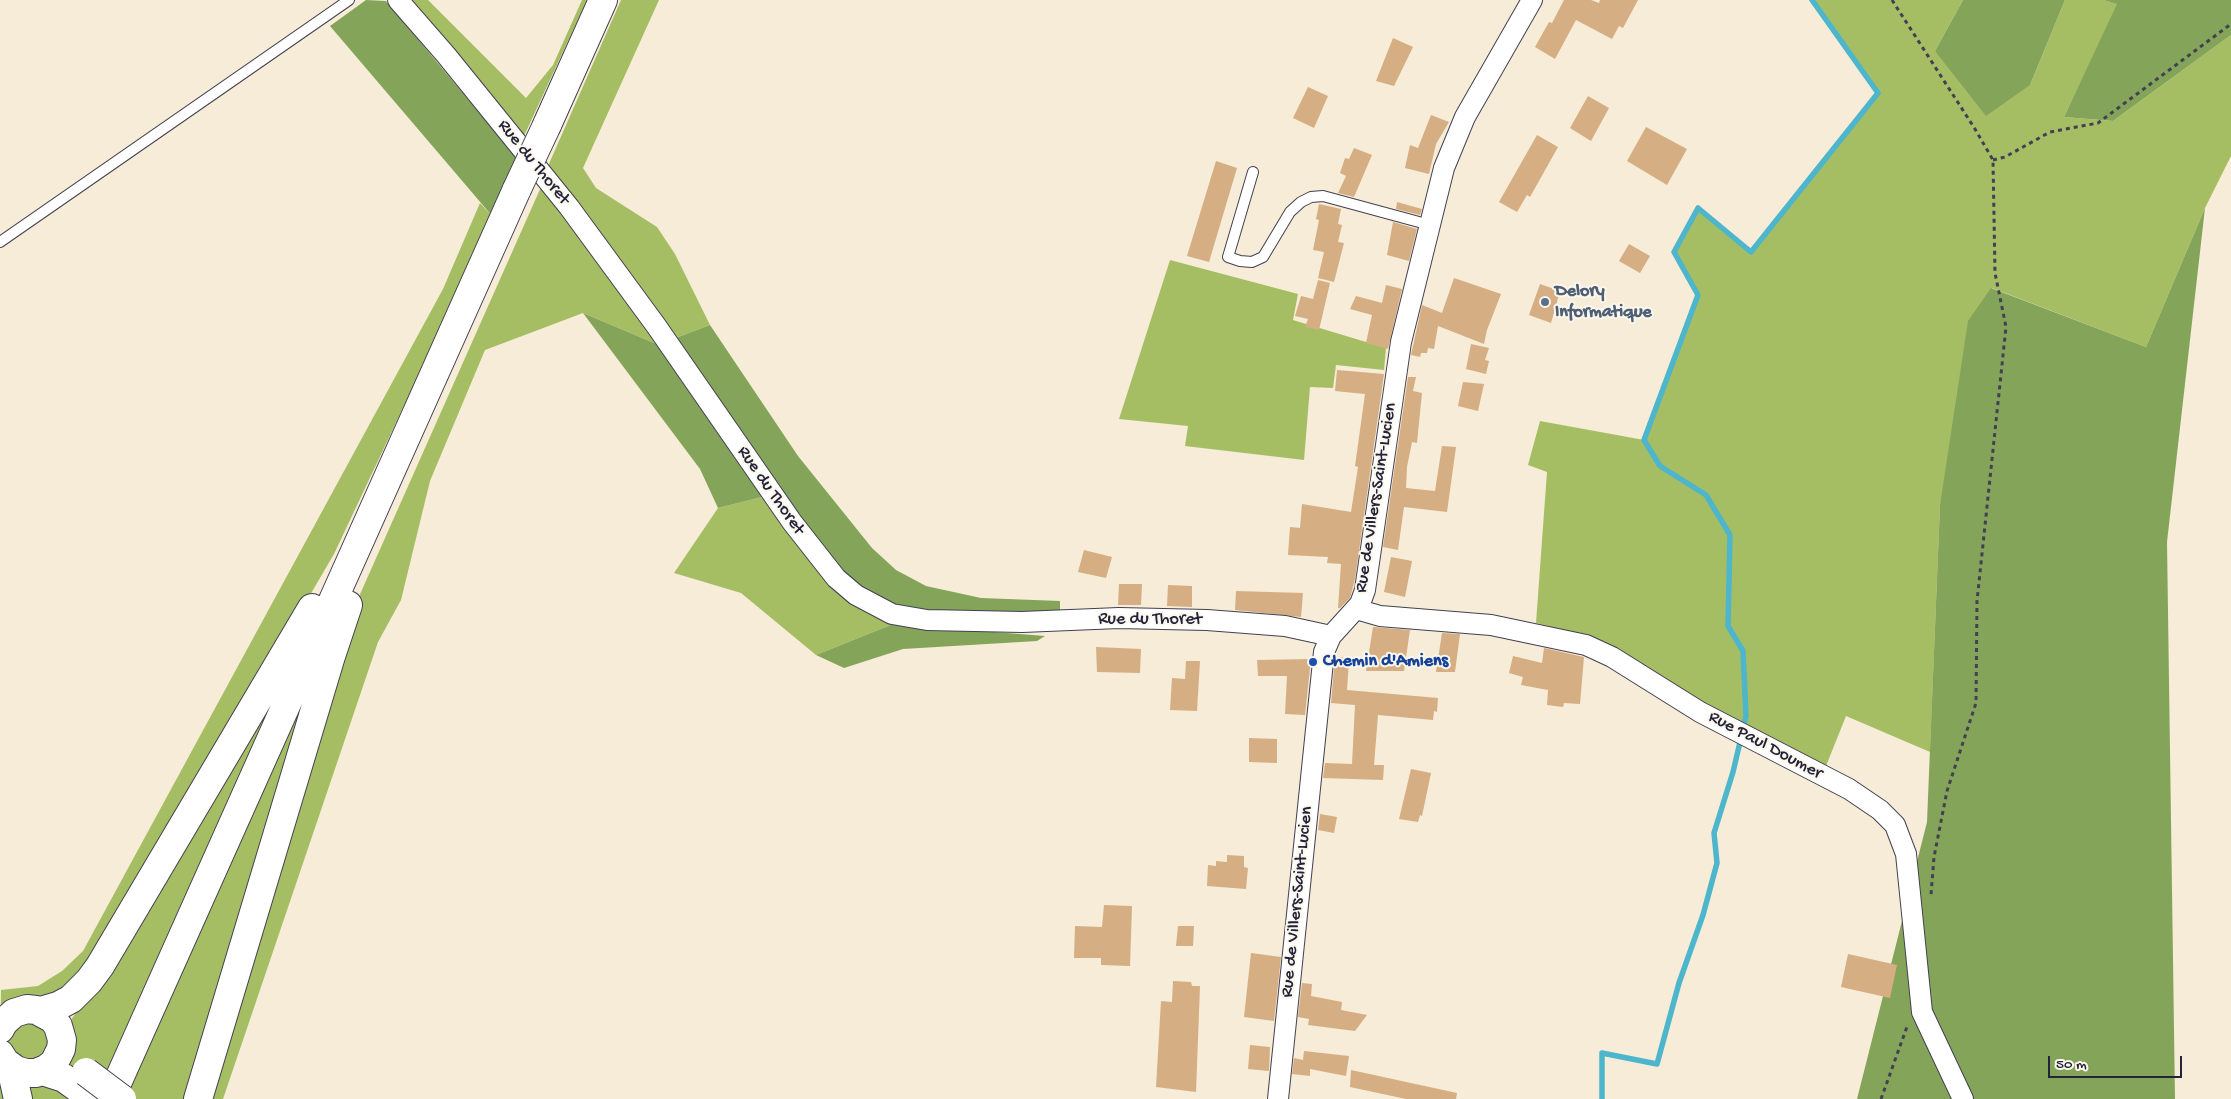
<!DOCTYPE html>
<style>
body{margin:0}
#map{position:relative;width:2231px;height:1099px;overflow:hidden;background:#f6ecd7;font-family:"Gochi Hand",sans-serif}
canvas{display:block}
.scale{position:absolute;left:2048px;top:1056px;width:134px;height:22px;box-sizing:border-box;border:2px solid #22223b;border-top:0;padding-left:6px;font-size:15px;line-height:18px;white-space:nowrap;color:#22223b;-webkit-text-stroke:4px #fbf7ec;paint-order:stroke}
</style>
<div id="map">
<canvas width="2231" height="1099"></canvas>
<div class="scale">50 m</div>
</div>
<script>
const context = document.querySelector('canvas').getContext('2d');
context.lineJoin = 'round';
function fillPath(path, color) { context.fillStyle = color; context.fill(path, 'evenodd'); }
const shape = rows => new Path2D(rows.map(r => 'M' + r).join(''));
function stroke(path, color, width, dash) { context.strokeStyle = color; context.lineWidth = width; context.lineCap = dash ? 'butt' : 'round'; context.setLineDash(dash || []); context.stroke(path); }
function write(font, color, halo, rows, align = 'center') {
  context.font = font + ' "Gochi Hand",sans-serif'; context.lineWidth = 4; context.setLineDash([]); context.textBaseline = 'middle'; context.strokeStyle = halo; context.fillStyle = color; for (const [text, x, y, turn = 0] of rows) {
    context.save(); context.translate(x, y); context.rotate((+turn || 0) * Math.PI / 180); context.textAlign = isNaN(turn) ? turn : align; if (halo) context.strokeText(text, 0, 0); context.fillText(text, 0, 0); context.restore();
  }
}
fillPath(shape([
 [403,0,428,0,526,98,553,65,582,0,587,0,524,136],
 [621,0,659,0,583,168,596,188,657,227,675,254,710,325,673,339,548,166],
 [1812,0,1963,0,1935,51,2030,85,2065,0,2103,0,2118,4,2064,117,2113,121,2231,35,2231,156,2205,208,2146,347,1992,288,1940,505,1930,752,1846,716,1824,771,1590,637,1536,623,1547,472,1528,465,1540,421,1644,440,1698,295,1674,252,1698,208,1752,252,1878,93],
 [541,187,585,241,659,345,583,313,485,350,430,481,401,600,378,642,223,1099,204,1099,349,619],
 [480,203,493,217,334,554,104,948,55,1000,69,1023,134,926,272,685,317,685,188,1099,0,1099,1,990,38,986,62,971,83,951,443,289],
 [1170,260,1298,294,1293,320,1386,348,1384,370,1336,365,1333,388,1310,387,1304,460,1185,446,1188,426,1119,419],
 [766,496,893,624,816,655,741,593,674,573,718,508]
]), '#a6be63');
fillPath(shape([
 [366,0,386,1,516,157,493,217,330,26],
 [1963,0,2065,0,2030,85,1986,116,1935,51],
 [2103,0,2231,0,2231,35,2113,121,2064,117,2117,4],
 [2205,208,2167,542,2175,1099,1857,1099,1927,822,1940,505,1968,321,1991,288,2146,347],
 [583,313,659,345,766,496,718,508,700,469],
 [710,325,798,456,872,548,896,570,926,586,981,598,1060,601,1060,616,936,613,906,608,876,600,846,575,767,473,673,339],
 [893,624,1045,636,1037,641,903,649,844,668,816,655]
]), '#84a559');
stroke(shape([
 [1743,729,1746,716,1743,651,1728,626,1730,535,1706,495,1660,466,1644,440,1698,295,1674,252,1698,208,1751,252,1878,93,1812,0],
 [1602,1099,1602,1053,1657,1064,1679,983,1703,915,1717,863,1714,833,1733,772,1740,742]
]), '#4db5cc', 5.5);
fillPath(shape([
 [1564,0,1591,0,1599,3,1600,0,1638,0,1623,28,1619,26,1612,39,1576,20,1555,59,1535,47,1549,22,1552,23],
 [1393,38,1413,47,1394,86,1376,81],
 [1308,87,1328,96,1314,128,1293,118],
 [1588,96,1609,108,1591,141,1570,128],
 [1431,115,1449,122,1436,144,1429,174,1405,168,1410,145,1418,148],
 [1646,127,1687,149,1667,185,1627,161],
 [1537,135,1558,147,1530,197,1527,195,1517,212,1499,202],
 [1354,148,1372,155,1354,197,1338,193,1346,176,1340,173,1345,158,1349,159],
 [1216,161,1237,168,1209,262,1187,256],
 [1397,202,1422,209,1420,215,1396,209],
 [1319,204,1341,209,1338,224,1342,225,1338,242,1344,243,1334,282,1318,278,1324,252,1313,250,1319,220,1316,219],
 [1393,222,1417,229,1409,261,1387,255],
 [1629,244,1650,256,1640,273,1619,261],
 [1454,278,1501,294,1487,330,1484,344,1438,326,1434,349,1428,348,1427,353,1421,353,1420,357,1411,355,1422,305,1442,313],
 [1318,280,1330,283,1319,330,1305,327,1308,319,1295,316,1301,296,1313,299],
 [1540,284,1560,291,1551,323,1529,315],
 [1386,285,1402,289,1388,349,1366,343,1372,315,1350,309,1356,296,1382,303],
 [1471,344,1489,348,1485,360,1489,361,1486,374,1466,369],
 [1337,370,1384,374,1355,579,1350,598,1340,608,1338,608,1341,564,1327,563,1328,557,1288,555,1290,527,1300,528,1302,504,1351,512,1358,467,1355,466,1365,394,1335,391],
 [1408,377,1416,377,1413,391,1422,393,1417,443,1412,442,1407,467,1406,488,1435,491,1442,446,1456,447,1447,512,1404,507,1398,550,1383,547],
 [1463,382,1484,384,1478,411,1458,406],
 [1084,550,1112,557,1106,578,1078,572],
 [1391,557,1412,561,1405,597,1384,592],
 [1119,584,1142,584,1141,605,1118,605],
 [1168,585,1192,586,1192,607,1167,606],
 [1236,591,1303,593,1301,617,1235,610],
 [1373,627,1410,630,1404,671,1366,671],
 [1442,633,1460,634,1455,672,1436,672],
 [1096,647,1141,649,1140,673,1097,672],
 [1544,648,1584,657,1580,704,1564,703,1563,707,1547,705,1548,690,1521,685,1523,677,1509,673,1513,656,1542,663],
 [1335,657,1342,657,1349,661,1347,690,1438,698,1437,712,1434,711,1433,720,1378,715,1374,765,1384,765,1383,780,1323,778,1325,763,1352,764,1355,705,1331,703],
 [1311,659,1305,715,1285,714,1287,676,1258,676,1257,660],
 [1186,661,1200,661,1197,711,1170,710,1172,678,1185,679],
 [1249,738,1277,739,1277,763,1249,762],
 [1411,769,1431,773,1422,816,1420,815,1418,822,1399,819],
 [1320,814,1337,817,1334,833,1318,830],
 [1227,855,1244,856,1244,867,1248,868,1246,889,1207,886,1208,865,1216,866,1216,861,1227,862],
 [1104,905,1132,906,1130,966,1101,965,1101,958,1074,958,1075,926,1102,927],
 [1178,926,1194,926,1193,946,1176,946],
 [1251,953,1281,957,1274,1021,1244,1017],
 [1848,954,1897,965,1890,998,1841,987],
 [1173,981,1191,982,1192,986,1200,986,1196,1092,1156,1087,1161,1001,1172,1002],
 [1302,983,1312,984,1311,996,1342,1002,1341,1010,1367,1015,1355,1031,1308,1025,1309,1019,1298,1017],
 [1250,1045,1270,1047,1269,1071,1248,1069],
 [1304,1051,1349,1056,1346,1076,1310,1069,1310,1076,1292,1074,1294,1058,1303,1060],
 [1351,1070,1457,1093,1456,1099,1406,1099,1350,1087]
]), '#d5ae83');
const service = shape([
 [1253,172,1228,257,1240,261,1252,262,1263,257,1290,212,1301,202,1311,197,1323,196,1430,225],
 [0,242,349,0]
]);
const minor = shape([
 [398,0,446,55,569,207,657,327,792,522,836,578,856,595,892,614,927,620,1022,622,1119,618,1207,620,1285,626,1331,636],
 [1356,609,1380,616,1491,625,1586,645,1612,657,1700,712,1849,789,1880,810,1895,825,1906,854,1922,1012,1963,1099],
 [1278,1099,1324,652,1331,636,1360,604,1365,590,1401,342,1444,168,1465,117,1532,0]
]);
const secondary = shape([
 [547,125,603,0],
 [41,1011,58,1006,71,999,89,981,100,966,312,608],
 [0,1029,4,1022,14,1013,27,1009,36,1010,53,1019,58,1026,62,1040,61,1049,54,1063,46,1069,36,1073,26,1073,16,1070,5,1062,0,1054],
 [11,1068,18,1099],
 [42,1071,64,1078,93,1099],
 [110,1099,517,189],
 [198,1099,331,656,348,605]
]);
stroke(service, '#424052', 12);
stroke(minor, '#424052', 22);
stroke(secondary, '#424052', 30);
stroke(shape([
 [1892,0,1975,129,1993,160,1995,273,2006,327,1977,601,1976,703,1947,791,1934,857,1931,895],
 [1993,160,2005,157,2050,132,2098,123,2231,24],
 [1881,1099,1908,1024]
]), '#424052', 3, [4, 4]);
stroke(service, '#fff', 10);
stroke(minor, '#fff', 20);
stroke(secondary, '#fff', 28);
const secondaryBridge = shape([
 [517,189,547,125],
 [86,1072,122,1099]
]);
stroke(secondaryBridge, '#424052', 30, []);
stroke(secondaryBridge, '#fff', 28);
for (const [x, y, r, color] of [
 [1545,302,5,"#5c6f8a"],
 [1313,662,5,"#1a4fb4"]
]) { const dot = new Path2D(); dot.arc(x, y, r, 0, 2 * Math.PI); context.fillStyle = color; context.fill(dot); stroke(dot, '#fbf7ec', 2); }
write('18px', '#22223b', '#fbf7ec', [
 ["Rue du Thoret",533,163,51],
 ["Rue du Thoret",770,491,55],
 ["Rue de Villers-Saint-Lucien",1377,498,-81],
 ["Rue du Thoret",1150,620],
 ["Rue Paul Doumer",1765,746,28],
 ["Rue de Villers-Saint-Lucien",1298,902,-84]
]);
write('bold 18px', '#4e5e75', '#fbf7ec', [
 ["Delory",1555,292],
 ["Informatique",1555,313]
], 'left');
write('bold 18px', '#164399', '#fbf7ec', [
 ["Chemin d'Amiens",1323,662]
], 'left');
</script>
